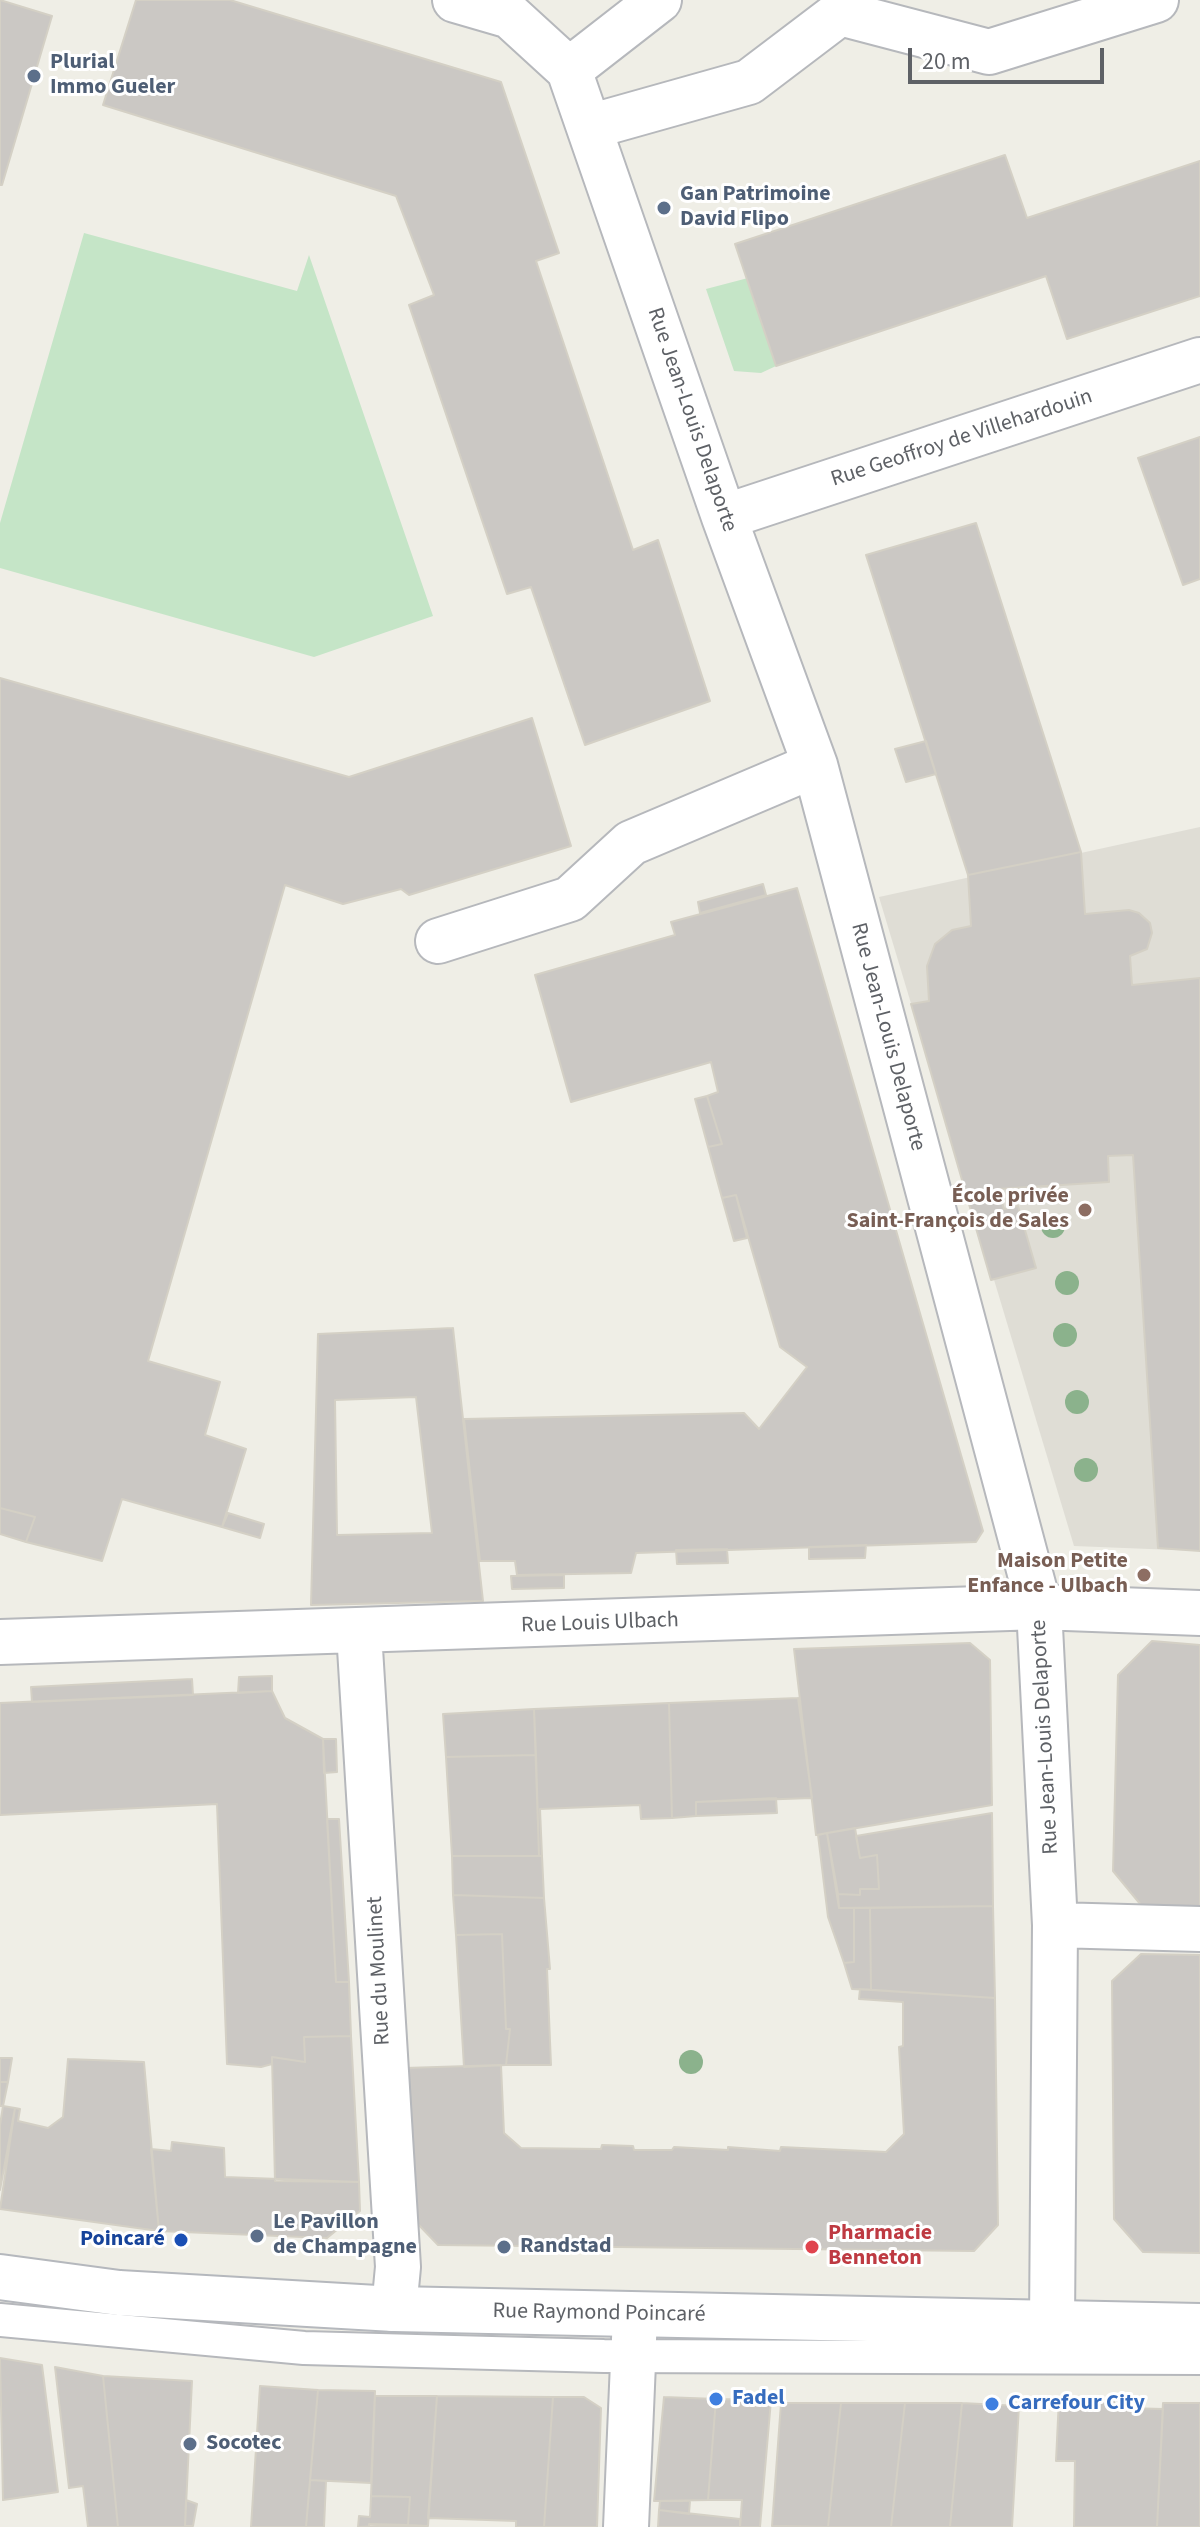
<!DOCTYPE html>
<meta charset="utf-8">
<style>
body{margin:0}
#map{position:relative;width:1200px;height:2527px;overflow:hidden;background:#efeee6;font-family:"Source Sans 3",sans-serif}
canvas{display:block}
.scale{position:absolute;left:908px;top:48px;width:196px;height:36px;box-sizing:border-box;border:4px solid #5e6166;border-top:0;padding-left:10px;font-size:24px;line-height:28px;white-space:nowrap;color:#5e6166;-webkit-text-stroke:6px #fff;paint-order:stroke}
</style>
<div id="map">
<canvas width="1200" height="2527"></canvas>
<div class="scale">20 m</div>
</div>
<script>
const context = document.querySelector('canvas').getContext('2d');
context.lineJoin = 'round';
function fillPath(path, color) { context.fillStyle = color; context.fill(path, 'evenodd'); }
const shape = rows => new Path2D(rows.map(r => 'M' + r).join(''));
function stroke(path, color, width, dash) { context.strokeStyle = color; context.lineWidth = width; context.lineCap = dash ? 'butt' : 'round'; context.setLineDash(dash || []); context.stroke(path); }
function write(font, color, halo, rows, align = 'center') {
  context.font = font + ' "Source Sans 3",sans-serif'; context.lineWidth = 6; context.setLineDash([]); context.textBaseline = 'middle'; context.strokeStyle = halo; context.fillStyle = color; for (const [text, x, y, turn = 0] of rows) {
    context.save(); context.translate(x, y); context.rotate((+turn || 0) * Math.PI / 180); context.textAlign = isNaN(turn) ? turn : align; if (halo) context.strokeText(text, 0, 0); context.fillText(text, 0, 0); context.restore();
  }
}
fillPath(shape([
 [1200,827,1200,1551,1074,1546,879,897]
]), '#dfddd5');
fillPath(shape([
 [84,233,297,291,309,255,433,616,314,657,0,568,0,523],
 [748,278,776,366,761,373,734,371,706,289]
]), '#c5e5c7');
const building = shape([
 [0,0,52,16,2,185,0,185,0,0],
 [136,0,230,0,501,82,559,253,536,261,633,550,658,540,710,701,585,745,531,587,507,594,409,305,434,295,396,196,103,105,136,0],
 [1005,155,1027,218,1200,161,1200,296,1067,339,1046,276,776,366,735,244,1005,155],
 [1200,437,1200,579,1183,585,1138,458,1200,437],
 [976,523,1081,852,968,875,866,555,976,523],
 [0,678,349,777,532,718,571,846,409,895,401,889,343,904,285,885,148,1361,220,1382,205,1435,246,1449,222,1527,122,1499,102,1561,26,1542,35,1517,0,1508,0,678],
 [926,741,936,774,906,782,895,749,926,741],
 [1081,852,1085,914,1129,910,1139,913,1150,923,1152,933,1147,949,1130,956,1132,985,1200,978,1200,1551,1158,1548,1133,1155,1108,1156,1109,1182,998,1189,1004,1209,1018,1206,1036,1268,991,1280,911,1004,929,1001,927,966,935,944,952,930,971,926,968,875,1081,852],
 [763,884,766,895,700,913,698,902,763,884],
 [797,888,983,1531,976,1542,636,1553,631,1573,517,1575,515,1561,480,1561,464,1419,744,1413,759,1429,807,1367,780,1347,736,1195,722,1198,708,1147,722,1144,707,1096,718,1092,711,1062,571,1102,535,975,675,935,671,922,797,888],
 [707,1096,722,1144,708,1147,695,1099,707,1096],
 [736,1195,747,1238,734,1241,722,1198,736,1195],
 [453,1328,483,1601,311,1605,318,1334,453,1328],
 [416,1397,432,1533,337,1535,335,1400,416,1397],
 [0,1508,35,1517,26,1542,0,1534,0,1508],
 [228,1513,264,1524,260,1538,222,1527,228,1513],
 [866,1545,865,1558,809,1559,809,1547,866,1545],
 [727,1549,728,1563,677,1564,676,1550,727,1549],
 [564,1575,564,1588,512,1589,511,1576,564,1575],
 [1152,1641,1200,1645,1200,1913,1141,1905,1113,1871,1118,1675,1152,1641],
 [970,1643,990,1660,992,1805,816,1835,794,1649,970,1643],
 [272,1676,272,1691,238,1693,239,1677,272,1676],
 [192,1679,193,1695,32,1702,31,1687,192,1679],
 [272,1691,285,1718,323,1739,336,1982,349,1982,351,2036,304,2037,305,2062,272,2057,272,2064,261,2067,227,2064,217,1804,0,1815,0,1703,272,1691],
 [798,1698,812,1798,696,1802,696,1816,672,1818,669,1703,798,1698],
 [669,1703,672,1818,641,1819,640,1805,540,1809,542,1856,539,1856,534,1709,669,1703],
 [534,1709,536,1755,446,1757,443,1714,534,1709],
 [323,1739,336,1739,337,1772,324,1773,323,1739],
 [536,1755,539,1856,452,1856,446,1757,536,1755],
 [776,1798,777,1813,696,1816,696,1802,776,1798],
 [992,1813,993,1906,839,1908,838,1894,860,1895,860,1889,879,1889,877,1855,860,1858,856,1836,992,1813],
 [327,1819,339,1819,349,1982,336,1982,327,1819],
 [855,1828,860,1858,877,1855,879,1889,860,1889,860,1895,838,1894,827,1833,855,1828],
 [827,1833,839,1908,854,1908,854,1962,844,1963,828,1917,818,1835,827,1833],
 [452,1856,542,1856,544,1898,453,1895,452,1856],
 [453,1895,544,1898,550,1969,547,1969,551,2065,506,2065,510,2029,506,2029,502,1934,456,1935,453,1895],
 [993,1906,995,1998,871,1990,870,1908,993,1906],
 [854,1908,870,1908,871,1990,852,1989,844,1963,854,1962,854,1908],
 [502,1934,506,2029,510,2029,506,2065,464,2067,456,1935,502,1934],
 [1141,1954,1200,1955,1200,2253,1143,2252,1114,2219,1112,1981,1141,1954],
 [860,1989,995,1998,998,2225,974,2251,438,2245,414,2220,405,2068,501,2065,504,2133,521,2148,601,2149,602,2145,633,2146,634,2150,672,2150,674,2147,728,2150,728,2147,780,2151,781,2147,886,2152,904,2134,899,2047,903,2046,903,2002,859,1999,860,1989],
 [351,2036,359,2182,275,2181,272,2057,305,2062,304,2037,351,2036],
 [0,2058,12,2058,8,2082,0,2082,0,2058],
 [68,2059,144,2062,159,2231,0,2209,15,2108,20,2109,18,2121,48,2128,63,2117,68,2059],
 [0,2082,8,2082,3,2106,0,2106,0,2082],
 [3,2106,15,2108,0,2190,0,2125,3,2106],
 [172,2142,224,2148,225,2177,359,2182,360,2211,327,2238,159,2231,151,2149,171,2151,172,2142],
 [0,2358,42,2365,58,2492,3,2500,0,2358],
 [55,2367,103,2376,118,2527,88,2527,83,2486,69,2488,55,2367],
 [103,2376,192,2381,185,2527,118,2527,103,2376],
 [260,2386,318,2390,306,2527,251,2527,260,2386],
 [318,2390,375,2391,371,2483,310,2480,318,2390],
 [375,2396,437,2396,428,2526,408,2525,410,2497,371,2496,375,2396],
 [437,2396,553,2397,544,2527,516,2527,516,2521,428,2518,437,2396],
 [553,2397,584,2397,601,2408,597,2527,544,2527,553,2397],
 [664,2397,716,2399,708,2500,654,2501,664,2397],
 [1059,2398,1125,2401,1125,2408,1163,2409,1157,2527,1074,2527,1075,2461,1056,2461,1059,2398],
 [716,2399,771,2400,760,2527,740,2527,742,2500,708,2500,716,2399],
 [781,2403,841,2403,828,2527,772,2526,781,2403],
 [841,2403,905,2403,891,2527,828,2527,841,2403],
 [905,2403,962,2403,950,2527,891,2527,905,2403],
 [962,2403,1019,2406,1012,2527,950,2527,962,2403],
 [1163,2403,1200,2403,1200,2527,1157,2527,1163,2403],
 [310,2480,326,2481,324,2527,306,2527,310,2480],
 [371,2496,410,2497,408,2525,358,2527,359,2516,370,2517,371,2496],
 [186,2500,197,2504,193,2526,185,2526,186,2500],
 [660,2501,690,2501,689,2514,659,2510,660,2501],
 [659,2510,740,2519,740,2527,658,2527,659,2510],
 [369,2524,408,2525,428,2526,369,2527,369,2524]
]);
fillPath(building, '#cbc8c4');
stroke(building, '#d4d0c5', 2);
const lane = shape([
 [0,2320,304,2348,604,2356,1200,2358]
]);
const street = shape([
 [455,0,510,16,569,70,724,517,815,765,1039,1607,1055,1925,1052,2324],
 [569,70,659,0],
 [589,127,749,82,840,13,989,52,1156,0],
 [724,517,1200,360],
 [438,941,570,899,631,843,815,765],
 [359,1632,398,2267,394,2309],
 [0,1642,1039,1607,1200,1613],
 [1055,1925,1200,1929],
 [626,2527,635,2316]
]);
const secondary = shape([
 [0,2277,119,2293,394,2309,1200,2326]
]);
stroke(lane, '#b6b8bc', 36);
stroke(street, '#b6b8bc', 48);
stroke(secondary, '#b5b8bd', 48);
stroke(lane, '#fff', 32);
stroke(street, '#fff', 44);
stroke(secondary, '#fff', 44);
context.fillStyle = '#8bb28c';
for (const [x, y] of [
 [1053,1226],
 [1067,1283],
 [1065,1335],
 [1077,1402],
 [1086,1470],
 [691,2062]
]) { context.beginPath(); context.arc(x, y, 12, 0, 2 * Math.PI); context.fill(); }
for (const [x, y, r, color] of [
 [34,76,8,"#5c6f8a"],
 [664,208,8,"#5c6f8a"],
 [1085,1210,8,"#8d6e63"],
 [1144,1575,8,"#8d6e63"],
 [257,2236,8,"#5c6f8a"],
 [181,2240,8,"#1a4fb4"],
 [504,2247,8,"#5c6f8a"],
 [812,2247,8,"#e0444e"],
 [716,2399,8,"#3f7fe0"],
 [992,2404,8,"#3f7fe0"],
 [190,2444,8,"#5c6f8a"]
]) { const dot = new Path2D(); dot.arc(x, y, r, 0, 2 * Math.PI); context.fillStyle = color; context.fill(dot); stroke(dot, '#fff', 3); }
write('bold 22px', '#4e5e75', '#fff', [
 ["Plurial",50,63],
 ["Immo Gueler",50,88],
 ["Gan Patrimoine",680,195],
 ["David Flipo",680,220],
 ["Le Pavillon",273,2223],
 ["de Champagne",273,2248],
 ["Randstad",520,2247],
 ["Socotec",206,2444]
], 'left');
write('22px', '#5e6166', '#fff', [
 ["Rue Jean-Louis Delaporte",691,420,71],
 ["Rue Geoffroy de Villehardouin",962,439,-18],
 ["Rue Jean-Louis Delaporte",887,1037,75],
 ["Rue Louis Ulbach",600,1624,-2],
 ["Rue Jean-Louis Delaporte",1046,1737,-93],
 ["Rue du Moulinet",380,1971,-93],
 ["Rue Raymond Poincaré",599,2314,1]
]);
write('bold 22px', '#785e54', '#fff', [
 ["École privée",1069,1197],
 ["Saint-François de Sales",1069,1222],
 ["Maison Petite",1128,1562],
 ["Enfance - Ulbach",1128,1587]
], 'right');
write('bold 22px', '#be3a42', '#fff', [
 ["Pharmacie",828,2234],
 ["Benneton",828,2259]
], 'left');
write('bold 22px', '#164399', '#fff', [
 ["Poincaré",165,2240]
], 'right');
write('bold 22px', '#366cbe', '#fff', [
 ["Fadel",732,2399],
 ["Carrefour City",1008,2404]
], 'left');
</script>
